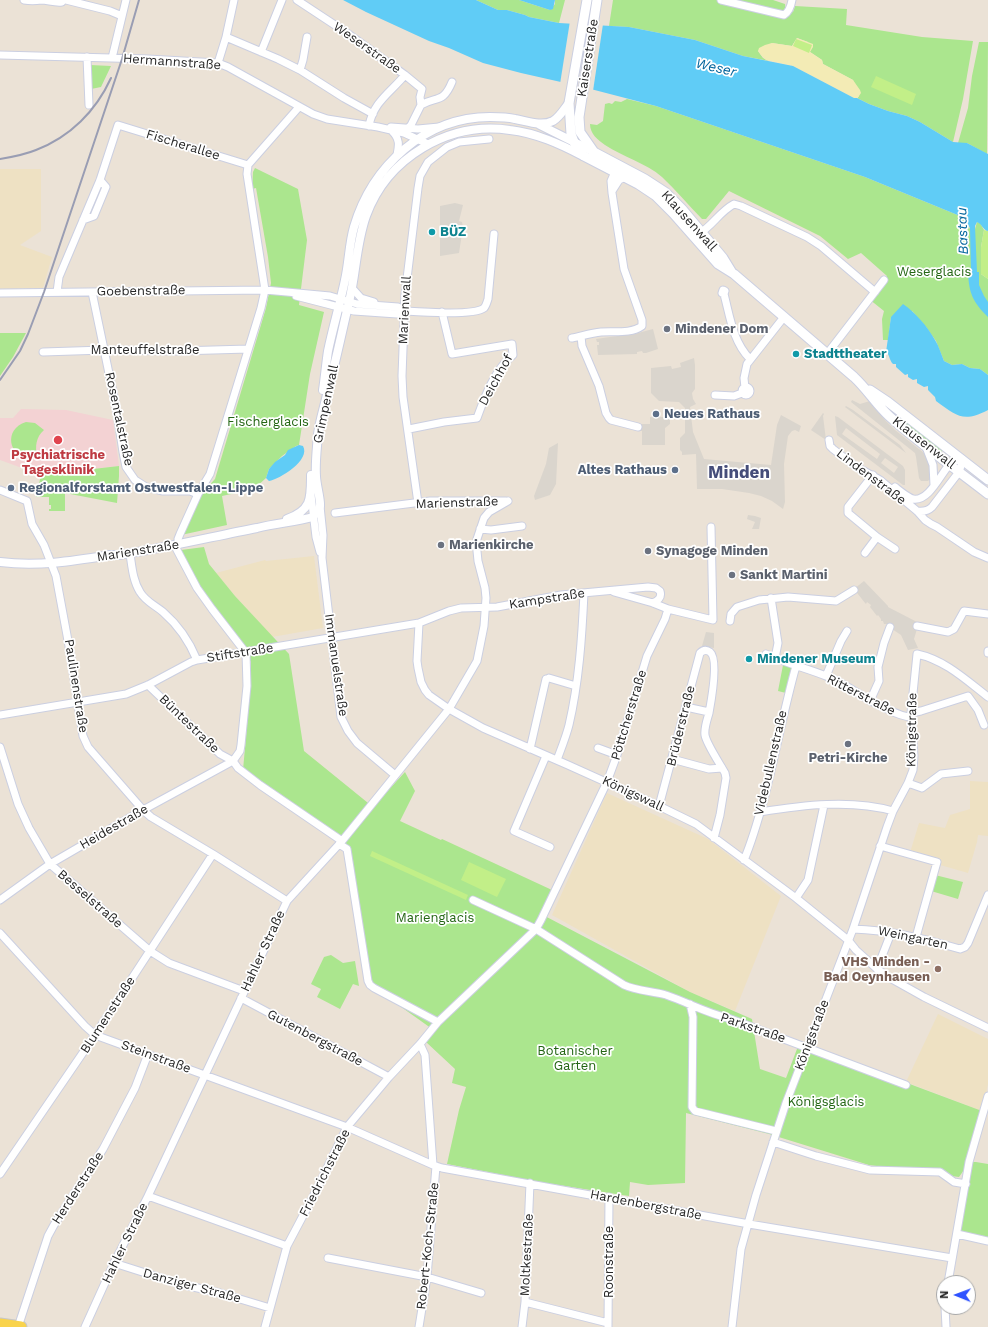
<!DOCTYPE html>
<meta charset="utf-8">
<style>
body{margin:0}
#map{position:relative;width:988px;height:1327px;overflow:hidden;background:#ebe2d6;font-family:"Work Sans",sans-serif}
canvas{display:block}
.north{position:absolute;left:936px;top:1275px;width:40px;height:40px;box-sizing:border-box;background:#fff;border:1px solid #a8a8a8;border-radius:50%;rotate:271deg;font-size:11px;font-weight:700;line-height:16px;text-align:center;color:#262626}
.north::after{content:'';display:block;margin:auto;width:14px;height:18px;background:#2f53ff;clip-path:polygon(50% 0,100% 100%,50% 72%,0 100%)}
</style>
<div id="map">
<canvas width="988" height="1327"></canvas>
<div class="north">N</div>
</div>
<script>
const ctx = document.querySelector('canvas').getContext('2d');
ctx.lineJoin = 'round';
function paint(path, color) { ctx.fillStyle = color; ctx.fill(path, 'evenodd'); }
function stroke(path, color, width, dash) { ctx.strokeStyle = color; ctx.lineWidth = width; ctx.lineCap = dash ? 'butt' : 'round'; ctx.setLineDash(dash || []); ctx.stroke(path); }
function drawText(font, color, halo, rows, align = 'center') {
  ctx.font = font + ' "Work Sans",sans-serif'; ctx.lineWidth = 3.5; ctx.setLineDash([]); ctx.textBaseline = 'middle'; ctx.strokeStyle = halo; ctx.fillStyle = color; for (const [text, x, y, turn = 0] of rows) {
    ctx.save(); ctx.translate(x, y); ctx.rotate((+turn || 0) * Math.PI / 180); ctx.textAlign = isNaN(turn) ? turn : align; if (halo) ctx.strokeText(text, 0, 0); ctx.fillText(text, 0, 0); ctx.restore();
  }
}
paint(new Path2D(`
 M0 169H41V231L20 245 52 257 43 288 0 289Z
 M314 556 323 628 272 637 235 596 216 573 265 560 266 561Z
 M970 781 988 782V836L978 835 977 842 968 873 909 856 919 823 945 828 950 815 970 809Z
 M607 793 708 839 781 896 735 1011 690 992 552 915Z
 M938 1014 988 1039V1084L982 1111 906 1082Z`), '#eee1c3');
paint(new Path2D(`
 M21 409 66 410 113 420 119 466 41 475 0 460V418H13Z`), '#f3d2d3');
paint(new Path2D(`
 M476 0H519L550 10 555 4V0H565L559 23 529 17 525 15 507 10H498Z
 M613 0H773L785 4 786 12H793L795 6 847 9 846 25 922 37 973 41 963 99 953 142 920 122 907 116 888 111 869 104 857 98 859 96 853 80 823 64 822 60 810 52 808 42 797 38 792 46 772 43 758 51 763 58 769 61 743 56 695 40 629 27 609 26Z
 M979 42H988L987 154 967 143H958L968 108 972 76Z
 M90 65 111 66 101 87 91 89Z
 M627 99 656 106 865 177 960 216 966 221 970 229H975L977 222 980 223 984 230 981 247V274L988 279V375L980 369 970 368 962 364 952 365 944 361 936 341 926 327 912 311 891 317 888 340H883L882 319 884 311 869 299 887 276 861 253 848 259 820 236 729 191 706 219H702C689 206 676 190 662 177 646 163 623 157 605 145 598 140 590 134 590 124L597 125 603 121 605 104 609 103 612 104 615 101 621 102Z
 M255 168 298 189 307 240 299 305 324 312 310 374 299 445 296 446 282 456 269 469 266 478 254 489 222 496 227 525 181 535 202 493 215 479 266 308 271 283 268 257 256 188 252 189 253 172Z
 M0 333H26L13 357 0 376Z
 M883 401 943 449 941 453 899 420 881 403Z
 M26 422 35 423 44 430C36 437 35 446 37 456 11 465 0 430 26 422Z
 M119 466V476L117 503 65 493V511H49V509H51V505H49V497H36L41 475Z
 M204 547 209 564 235 596 289 654 304 751 373 807 405 772 415 791 400 821 441 840 442 839 552 890 541 914 690 992 752 1019 760 1069 786 1078 800 1041 915 1086 982 1111 970 1162H976L988 1164V1237L960 1231 969 1163 959 1177 869 1165 769 1134 686 1113 685 1183 648 1185 630 1182 629 1196 539 1182 447 1164 459 1110 466 1087 452 1083 455 1069 426 1042 435 1031 366 982 349 848 345 843 243 770 251 681V662L246 653 199 588 181 550Z
 M783 665 792 668 786 693 778 691Z
 M935 875 963 882 958 899 931 891Z
 M331 955 343 963 355 961 359 986 353 984 340 1009 317 997 321 989 311 984 324 957Z`), '#abe68e');
paint(new Path2D(`
 M797 38 813 44V47L810 52 822 60 823 64 853 80 860 90 861 93 857 99 854 98 793 66 766 60 761 55 758 51 759 48 765 45 772 43 792 46Z`), '#f3ebb5');
paint(new Path2D(`
 M796 39 812 45 809 53 793 46Z
 M876 76 916 94 912 105 871 87Z
 M984 230 988 231V279L981 274V247Z
 M372 851 468 895 466 900 370 856Z
 M469 862 506 879 497 897 461 880Z`), '#c2ef88');
paint(new Path2D(`
 M455 203 463 205 459 221 462 222 463 227 459 253 440 256V206Z
 M653 329 658 349 646 353H643L642 351 637 352V354L598 355 597 345H599V342H597L596 339 638 333Z
 M694 358 695 365V389L692 393 693 399 696 404 690 407 693 432 704 459 771 465 777 425 781 415 801 426 799 432 795 430 792 431 788 436 784 464 785 502 783 509 772 501 761 496 749 493 722 489H697L696 454 682 455V452L680 450V438L685 433V408L679 402 659 401 651 393V368L671 366 672 369 681 367 680 363Z
 M852 400 860 404 870 401 885 420 895 430 924 453 930 464 931 474 930 479 928 481H921L919 478 916 457 915 453 851 402Z
 M846 406 853 410 900 445 906 453 845 407Z
 M823 413 824 414 823 416 826 440 811 430Z
 M835 416 838 417 903 466 905 470V485H903L837 435ZM846 428 880 454 877 459 842 434ZM885 458 898 467 894 473 881 463Z
 M650 417H670V424L665 428V445H642V431H638L637 424H650Z
 M558 443 556 484 550 495 535 500 534 496 546 464 549 448Z
 M748 515 755 516 761 518 759 529H752L755 522 747 519Z
 M864 581 888 606V607L917 622V629L914 639 918 648 908 650 901 635 892 629 887 624H884L883 621H881V619L878 615 877 616 870 607 871 605 867 602 866 604 865 603 854 589Z
 M706 632 714 633V648L702 646Z`), '#dad5cd');
paint(new Path2D(`
 M343 0H476L498 10H507L525 15 529 17 559 23 629 27 695 40 743 56 793 66 854 98H857L869 104 888 111 907 116 920 122 953 142 967 143 988 154V231C983 230 982 224 977 222L975 226 977 272H979V285L984 296 988 302V317C973 302 969 294 968 272H971L970 228 966 221 960 216 865 177 656 106 583 87 521 73 483 63 449 48 429 41 366 12Z
 M519 0H555L553 9 550 10Z
 M903 304C916 313 927 326 935 340 939 346 941 354 944 361L952 365 962 364 970 368 980 369 988 375V410C963 423 957 416 936 401L935 397 928 390V386L924 387 917 383V379L913 380 908 377V374L905 375 896 367V364H893C889 360 890 355 886 352L891 317Z
 M299 445 303 446C311 460 280 479 269 481L266 478 269 469 275 462 285 455 288 450Z`), '#60ccf6');
paint(new Path2D(`
 M570 21 603 24 593 91 560 84Z`), '#ebe2d6');
const minor = new Path2D(`
 M24 0C30 1 35 1 41 0 48 0 54 3 62 2L63 0
 M66 0 110 11 122 16
 M297 0 347 33 405 75 422 89 420 97 421 105
 M721 0 784 15C789 12 791 6 792 0
 M226 37 278 59 300 70 344 98 373 114
 M261 52 282 0
 M0 55 148 59 218 63 228 67 313 114 327 119 378 127 404 133 428 144
 M87 57 89 105
 M112 58 126 0
 M218 63 226 37 234 0
 M300 70 303 60 307 37
 M421 105C436 96 443 104 452 82
 M369 126C373 102 391 92 405 75
 M391 127 418 129 439 127
 M392 131C400 139 399 145 397 155
 M406 131 411 125 421 105
 M612 191 619 180 625 177
 M83 220 94 216 106 187 100 180
 M697 235C712 227 719 212 734 204L741 206 807 237 821 246 875 292
 M352 288 361 298 374 302
 M57 292 59 277 100 180 118 125 248 165
 M92 292 116 407 123 452 126 467 135 480 146 487 163 491H190L198 494
 M0 293 265 290 330 296 357 304 398 307 404 311
 M724 294 722 293 723 290 725 291 724 294C730 317 733 342 750 359
 M296 296 354 311 397 314 404 311C419 312 474 316 484 308 486 306 487 302 488 299L494 234
 M581 336 582 346 599 386 606 413 609 418 611 420 638 427
 M572 338C582 336 591 333 601 332 614 331 631 334 642 326V320L624 269 612 193 611 181 615 172 618 170
 M43 352 104 350 178 351 248 349
 M827 354 884 280
 M742 391a4 4 0 1 1 8 0a4 4 0 1 1-8 0Z
 M745 388 744 378 747 364 784 317
 M715 395 734 396 742 393
 M409 429 444 422 477 418C485 396 495 369 513 355L512 344 452 354 442 312
 M829 440 830 446 833 449 855 466 880 480 917 511 925 520 931 524 937 527 974 552 988 558
 M926 447 933 465 934 485
 M873 475 848 507V513L877 537 895 549
 M895 487C900 491 907 497 913 499 929 502 941 473 950 464 954 461 957 460 962 459L961 466 959 472 932 507C928 511 924 512 917 511
 M0 490 27 501 32 524 44 545 56 576 69 646 83 736 88 747 143 810 151 817 213 854 287 901
 M311 495 316 537 320 552
 M418 503 403 397 402 376 405 295 418 188 420 176 428 162 447 147 459 142 489 139
 M320 506 323 535 322 558 341 717 348 731 357 743 395 775
 M335 513 430 501H506
 M480 529 491 530 522 526
 M179 544 178 539 180 534 198 494 210 474 261 308 265 290 247 174 248 165 299 107
 M865 553 877 537
 M130 554C132 567 133 581 140 592 146 602 155 605 163 612 178 625 190 643 197 660
 M614 592 653 603 668 609 713 620 711 527
 M771 598 778 643 775 658
 M730 621 731 614 737 607 759 600 788 597 836 601 854 590
 M419 623 417 661 418 668 421 682 425 690 429 695 449 709 483 728 568 765 659 806 696 824 796 898 848 940 856 950 877 969 890 978 924 997 988 1028
 M917 626 948 632 954 629 964 611 988 614
 M988 651V653
 M766 654C785 663 806 668 826 676 847 684 864 699 885 708 893 712 902 717 911 717
 M826 676 841 641 847 631
 M549 678 576 686
 M148 685 220 754 233 761
 M870 701 879 681 878 667 884 643 890 627
 M686 707 709 712
 M911 713 921 711 968 696 978 710 984 725
 M0 715 126 694 148 685 191 662 197 660 419 623 449 611 461 608 497 607 561 595 648 587 656 588 660 591C662 597 659 600 653 603
 M0 747 18 804 29 828 50 864 150 951 169 963 244 991
 M598 748 617 755
 M530 749 546 679
 M546 756 514 831 550 847
 M672 759 709 769 722 768
 M557 760C561 749 566 737 569 725 579 682 582 637 584 593
 M233 761 238 768 260 785 342 841
 M908 783 922 788 941 774 968 771
 M659 806 700 653C703 650 706 649 710 652 719 659 711 702 709 713 707 720 704 728 705 735 706 743 720 764 725 773L726 778 720 815 714 838
 M760 812C803 805 852 799 893 811
 M339 844 347 849 368 981 370 985 374 988 438 1022
 M880 846 937 862 916 937
 M744 860C753 839 759 817 765 795 776 752 784 709 796 666
 M796 898 808 880 824 805
 M0 900 50 864 143 810 233 761 240 751 241 745 247 686 246 653 212 609 197 588 177 550 176 545
 M473 900 536 929 624 985C637 991 652 991 666 995 687 1002 706 1013 728 1018L906 1085
 M853 929C890 930 925 939 960 949L965 947 968 943 988 895
 M0 933 85 1026 95 1035 347 1127 433 1165 442 1168 749 1224 952 1258
 M877 969 891 933
 M241 998 389 1077
 M690 1004 693 1017 692 1107 695 1111 776 1131
 M420 1044 425 1055 433 1165
 M773 1142 816 1156 870 1170 940 1172 954 1182 966 1184
 M0 1174 95 1035 213 854
 M148 1196 287 1246
 M957 1234 988 1241
 M328 1258 427 1277 481 1293
 M114 1263 180 1284 220 1293 270 1308
 M948 1283 969 1162 988 1096
 M525 1302 608 1323
 M945 1307 946 1327
 M18 1327 48 1236 54 1225 103 1149 135 1088 148 1054
 M85 1327 114 1263 148 1196 287 901 342 841 449 709 477 661 484 626 486 598 485 588 478 561 477 551V539L484 518 489 512 508 501
 M265 1327 287 1246 315 1193 347 1127 389 1077 420 1044 438 1022 536 929 541 920 607 782 617 755 647 656 665 619 668 609
 M419 1327 427 1277 436 1166
 M522 1327 525 1302 530 1183
 M608 1327 609 1197
 M732 1327 741 1249 756 1195 786 1103 853 929 887 827 893 811 908 783 913 770 914 756 911 713 917 654C945 660 966 680 988 697`);
const tertiary = new Path2D(`
 M538 124 594 152
 M323 390C325 377 326 364 328 351 333 327 340 304 345 280 349 263 349 244 354 227 372 166 425 117 490 117 498 117 507 117 515 119 527 121 541 127 553 121 560 117 564 109 569 103
 M287 519C312 510 311 498 311 475
 M0 562C37 567 73 561 110 555H119C165 548 211 537 257 528 276 523 295 522 313 517 315 514 319 510 320 506 321 501 316 484 316 476 315 463 317 448 318 434 320 419 325 405 328 390 336 361 342 331 349 302 356 274 356 244 366 216 387 158 448 121 510 130 536 133 560 144 583 156`);
const secondary = new Path2D(`
 M587 0 569 103 571 134 576 147 584 156 638 184 656 196 673 213 718 264 734 274 854 377C867 389 876 404 889 416 919 443 956 469 988 494
 M597 0 579 117 580 132 594 152 645 179 665 192 682 209 723 258 731 271
 M870 390 888 402 988 480`);
const primary = new Path2D(`
 M0 1324 21 1327`);
stroke(minor, '#cbcfe1', 9);
stroke(tertiary, '#cbcfe1', 10);
stroke(secondary, '#cbcfe1', 11);
stroke(primary, '#c7c7c7', 13);
stroke(minor, '#fff', 7);
stroke(tertiary, '#fff', 8);
stroke(secondary, '#fff', 9);
stroke(primary, '#f9d34c', 11);
stroke(new Path2D(`
 M0 159C12 157 24 155 36 150 70 137 96 111 111 78
 M0 380 20 351 28 334 44 292 122 59 139 0`), '#999db3', 2);
for (const [x, y, r, color] of [
 [432,232,4,"#0f9aa8"],
 [667,329,4,"#6b7280"],
 [796,354,4,"#0f9aa8"],
 [656,414,4,"#5c6f8a"],
 [58,440,5,"#e0444e"],
 [675,470,4,"#5c6f8a"],
 [11,488,4,"#5c6f8a"],
 [441,545,4,"#6b7280"],
 [648,551,4,"#6b7280"],
 [732,575,4,"#6b7280"],
 [749,659,4,"#0f9aa8"],
 [848,744,4,"#6b7280"],
 [938,969,4,"#8d6e63"]
]) { const dot = new Path2D(); dot.arc(x, y, r, 0, 2 * Math.PI); ctx.fillStyle = color; ctx.fill(dot); stroke(dot, '#fff', 1.5); }
drawText('13px', '#262626', '#fff', [
 ["Weserstraße",367,48,35],
 ["Kaiserstraße",588,58,-81],
 ["Hermannstraße",172,62,4],
 ["Fischerallee",183,145,17],
 ["Klausenwall",689,221,48],
 ["Goebenstraße",141,291,-1],
 ["Marienwall",405,310,-87],
 ["Manteuffelstraße",145,350],
 ["Deichhof",496,380,-61],
 ["Grimpenwall",326,404,-78],
 ["Rosentalstraße",119,419,78],
 ["Klausenwall",924,443,38],
 ["Lindenstraße",871,477,37],
 ["Marienstraße",457,503,-2],
 ["Marienstraße",138,551,-9],
 ["Kampstraße",547,599,-9],
 ["Stiftstraße",240,653,-9],
 ["Immanuelstraße",336,665,82],
 ["Paulinenstraße",76,686,81],
 ["Ritterstraße",861,695,27],
 ["Pöttcherstraße",629,715,-73],
 ["Büntestraße",189,724,44],
 ["Brüderstraße",681,726,-76],
 ["Königstraße",912,730,-89],
 ["Videbullenstraße",771,763,-77],
 ["Königswall",633,794,25],
 ["Heidestraße",114,827,-30],
 ["Besselstraße",90,899,41],
 ["Weingarten",913,938,12],
 ["Hahler Straße",263,951,-65],
 ["Blumenstraße",108,1015,-57],
 ["Parkstraße",753,1028,19],
 ["Königstraße",812,1035,-69],
 ["Gutenbergstraße",315,1038,28],
 ["Steinstraße",156,1057,20],
 ["Friedrichstraße",325,1173,-63],
 ["Herderstraße",78,1188,-57],
 ["Hardenbergstraße",646,1205,11],
 ["Hahler Straße",125,1243,-64],
 ["Robert-Koch-Straße",428,1246,-84],
 ["Moltkestraße",527,1255,-87],
 ["Roonstraße",609,1262,-90],
 ["Danziger Straße",192,1286,15]
]);
drawText('bold 13px', '#0d838f', '#fff', [
 ["BÜZ",440,232],
 ["Stadttheater",804,354],
 ["Mindener Museum",757,659]
], 'left');
drawText('13px', '#246614', '#fff', [
 ["Weserglacis",934,272],
 ["Fischerglacis",268,422],
 ["Marienglacis",435,918],
 ["Botanischer",575,1051],
 ["Garten",575,1066],
 ["Königsglacis",826,1102]
]);
drawText('bold 13px', '#5b616d', '#fff', [
 ["Mindener Dom",675,329],
 ["Marienkirche",449,545],
 ["Synagoge Minden",656,551],
 ["Sankt Martini",740,575],
 ["Petri-Kirche",848,758,"center"]
], 'left');
drawText('bold 13px', '#4e5e75', '#fff', [
 ["Neues Rathaus",664,414],
 ["Altes Rathaus",667,470,"right"],
 ["Regionalforstamt Ostwestfalen-Lippe",19,488]
], 'left');
drawText('bold 13px', '#be3a42', '#fff', [
 ["Psychiatrische",58,455],
 ["Tagesklinik",58,470]
]);
drawText('bold 13px', '#785e54', '#fff', [
 ["VHS Minden -",930,962],
 ["Bad Oeynhausen",930,977]
], 'right');
drawText('italic 14px', '#04669d', '#fff', [
 ["Weser",716,68,13],
 ["Bastau",963,231,-92]
]);
drawText('bold 17px', '#454d79', '#fff', [
 ["Minden",739,473]
]);
</script>
